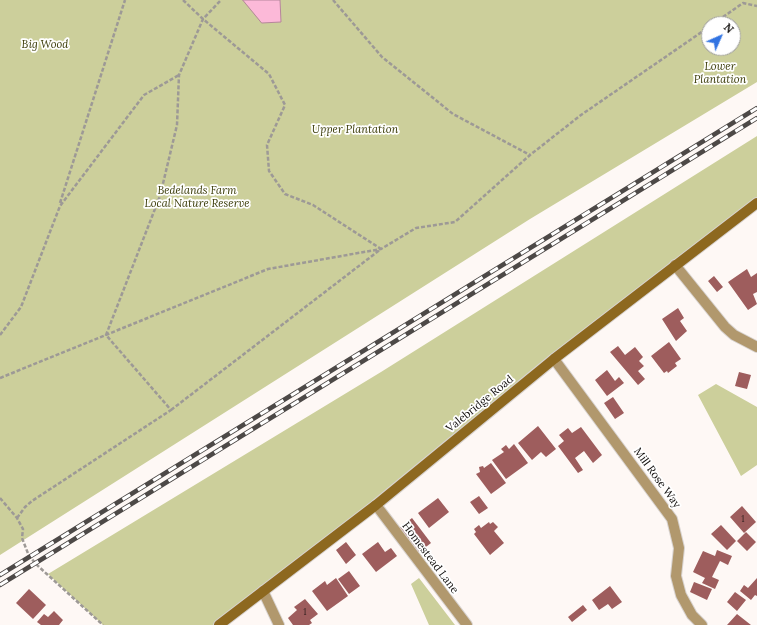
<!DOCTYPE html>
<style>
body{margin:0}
#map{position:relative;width:757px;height:625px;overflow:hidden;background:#fef8f5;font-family:Lora,serif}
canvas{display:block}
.north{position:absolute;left:701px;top:16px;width:40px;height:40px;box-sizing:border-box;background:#fff;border:1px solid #a09f9e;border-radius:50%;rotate:45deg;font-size:11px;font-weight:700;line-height:16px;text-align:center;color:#120f0d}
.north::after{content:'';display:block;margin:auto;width:14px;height:18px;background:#3274e2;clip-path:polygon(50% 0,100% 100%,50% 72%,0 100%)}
</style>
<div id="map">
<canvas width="757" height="625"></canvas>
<div class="north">N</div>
</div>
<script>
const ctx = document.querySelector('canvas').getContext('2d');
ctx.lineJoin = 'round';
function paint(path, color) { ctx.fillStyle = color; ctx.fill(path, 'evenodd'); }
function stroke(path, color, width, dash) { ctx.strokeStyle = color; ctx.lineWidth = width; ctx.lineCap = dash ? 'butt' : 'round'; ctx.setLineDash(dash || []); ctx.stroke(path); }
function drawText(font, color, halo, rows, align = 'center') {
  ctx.font = font + ' Lora,serif'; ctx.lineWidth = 3.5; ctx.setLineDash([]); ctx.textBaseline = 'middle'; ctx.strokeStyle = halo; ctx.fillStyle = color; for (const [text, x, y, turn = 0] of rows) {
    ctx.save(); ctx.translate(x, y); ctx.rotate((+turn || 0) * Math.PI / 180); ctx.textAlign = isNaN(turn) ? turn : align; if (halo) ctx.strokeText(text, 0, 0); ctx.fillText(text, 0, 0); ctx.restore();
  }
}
paint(new Path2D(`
 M0 0H757V82L530 219 0 555ZM709 24H733V48H709Z
 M757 136V198L219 625H103L48 574 381 372Z
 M716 384 757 407V465L741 476 698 395Z
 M419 578 455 625H429L411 584Z`), '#cccf9b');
const water = new Path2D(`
 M243 0H280L281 22 262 23Z`);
paint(water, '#fcb9d8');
stroke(water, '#b6869b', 1);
paint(new Path2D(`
 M747 269 751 277 757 273V292L753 294 757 304 748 310 728 282Z
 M714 276 723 287 717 292 708 281Z
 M678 308 684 318 680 321 687 331 676 341 662 319Z
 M669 342 681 359 675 363 677 366 668 373 667 371 664 373 651 356Z
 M618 346 625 355 635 347 643 357 639 361 644 366 638 371 645 379 638 385 610 352Z
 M607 370 615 381 619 377 624 383 607 396 595 380Z
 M739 372 751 375 747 389 735 386Z
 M613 397 624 413 615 419 604 403Z
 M538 426 556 449 546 457 541 452 532 460 518 443Z
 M581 427 602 455 593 463 584 451 575 458 583 470 578 473 558 446 564 441 559 435 568 428 572 433Z
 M514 444 528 463 506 479 492 460 504 452 501 449 506 445 509 449Z
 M491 463 506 483 491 494 476 474 480 472 479 467 483 466 484 468Z
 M479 496 488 508 479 514 470 502Z
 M438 498 449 512 429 528 418 513Z
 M742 506 756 522 744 533 730 517Z
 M412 518 431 543 417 554 398 529Z
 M489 522 490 524 493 522 498 527 494 531 504 543 490 555 474 534 476 532 474 529 479 525 481 528Z
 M721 525 736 541 727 550 711 534Z
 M746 532 756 542 747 551 737 541Z
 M346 542 356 555 346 564 336 550Z
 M378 542 385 552 391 548 397 556 376 572 362 554Z
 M717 550 732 556 728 565 720 561 712 577 719 580 715 589 702 583 705 578 693 572 703 551 715 556Z
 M349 571 360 586 349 594 338 579Z
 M336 578 348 596 327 611 312 591 325 581 327 585Z
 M757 578V596L755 595 751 600 740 591 744 585 748 588Z
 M694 582 712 589 707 600 690 592Z
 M610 586 622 602 612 609 608 604 599 610 592 600Z
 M29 589 46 605 33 619 16 603Z
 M735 592 746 600 737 611 727 602Z
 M305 599 318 614 310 620 312 623 309 625H293L288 618 297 610 294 607Z
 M583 605 587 610 572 622 568 617Z
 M54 611 63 620 59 625H41L37 622 44 614 48 617Z
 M737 614 751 625H727Z`), '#9e5d5d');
const street = new Path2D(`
 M675 265 725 327 734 335 757 347
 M554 359 672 519 679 548 676 576 681 595 692 615 702 625
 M376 505 467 625
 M263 591 279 625`);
const secondary = new Path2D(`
 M219 625 376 505 554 359 757 203`);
stroke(street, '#d8d3d0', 12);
stroke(secondary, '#d8d3d0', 12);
stroke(new Path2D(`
 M333 0 382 57 453 114 530 155
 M713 24 743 3 757 6
 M60 203 125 0
 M0 335 21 307 60 206 144 95 179 75
 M0 378 268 269 381 249 416 228 455 222 530 155 581 115 709 27
 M171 410 381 249 313 205 285 194 269 171 267 145 285 105 269 74 203 19 183 0
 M0 498 17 518 23 529 22 538 29 556 38 566 103 625
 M17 518 25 507 32 501 171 410 106 335 160 196 177 125 179 75 203 19 221 0`), '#9d9996', 2.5, [4, 2]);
stroke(street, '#b1986d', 10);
stroke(secondary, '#8d681f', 10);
const rail = new Path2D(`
 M0 575 757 108
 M0 585 757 118`);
stroke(rail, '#4d4947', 4.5);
stroke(rail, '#fff', 3, [9]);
drawText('9px', '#352221', null, [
 ["1",743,519],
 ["1",305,612]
]);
drawText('italic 11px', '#3a3b07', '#fff', [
 ["Big Wood",45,45],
 ["Lower",720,67],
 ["Plantation",720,80],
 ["Upper Plantation",355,130],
 ["Bedelands Farm",197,191],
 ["Local Nature Reserve",197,204]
]);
drawText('11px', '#120f0d', '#fff', [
 ["Valebridge Road",480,404,-39],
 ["Mill Rose Way",657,478,54],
 ["Homestead Lane",430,558,53]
]);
</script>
